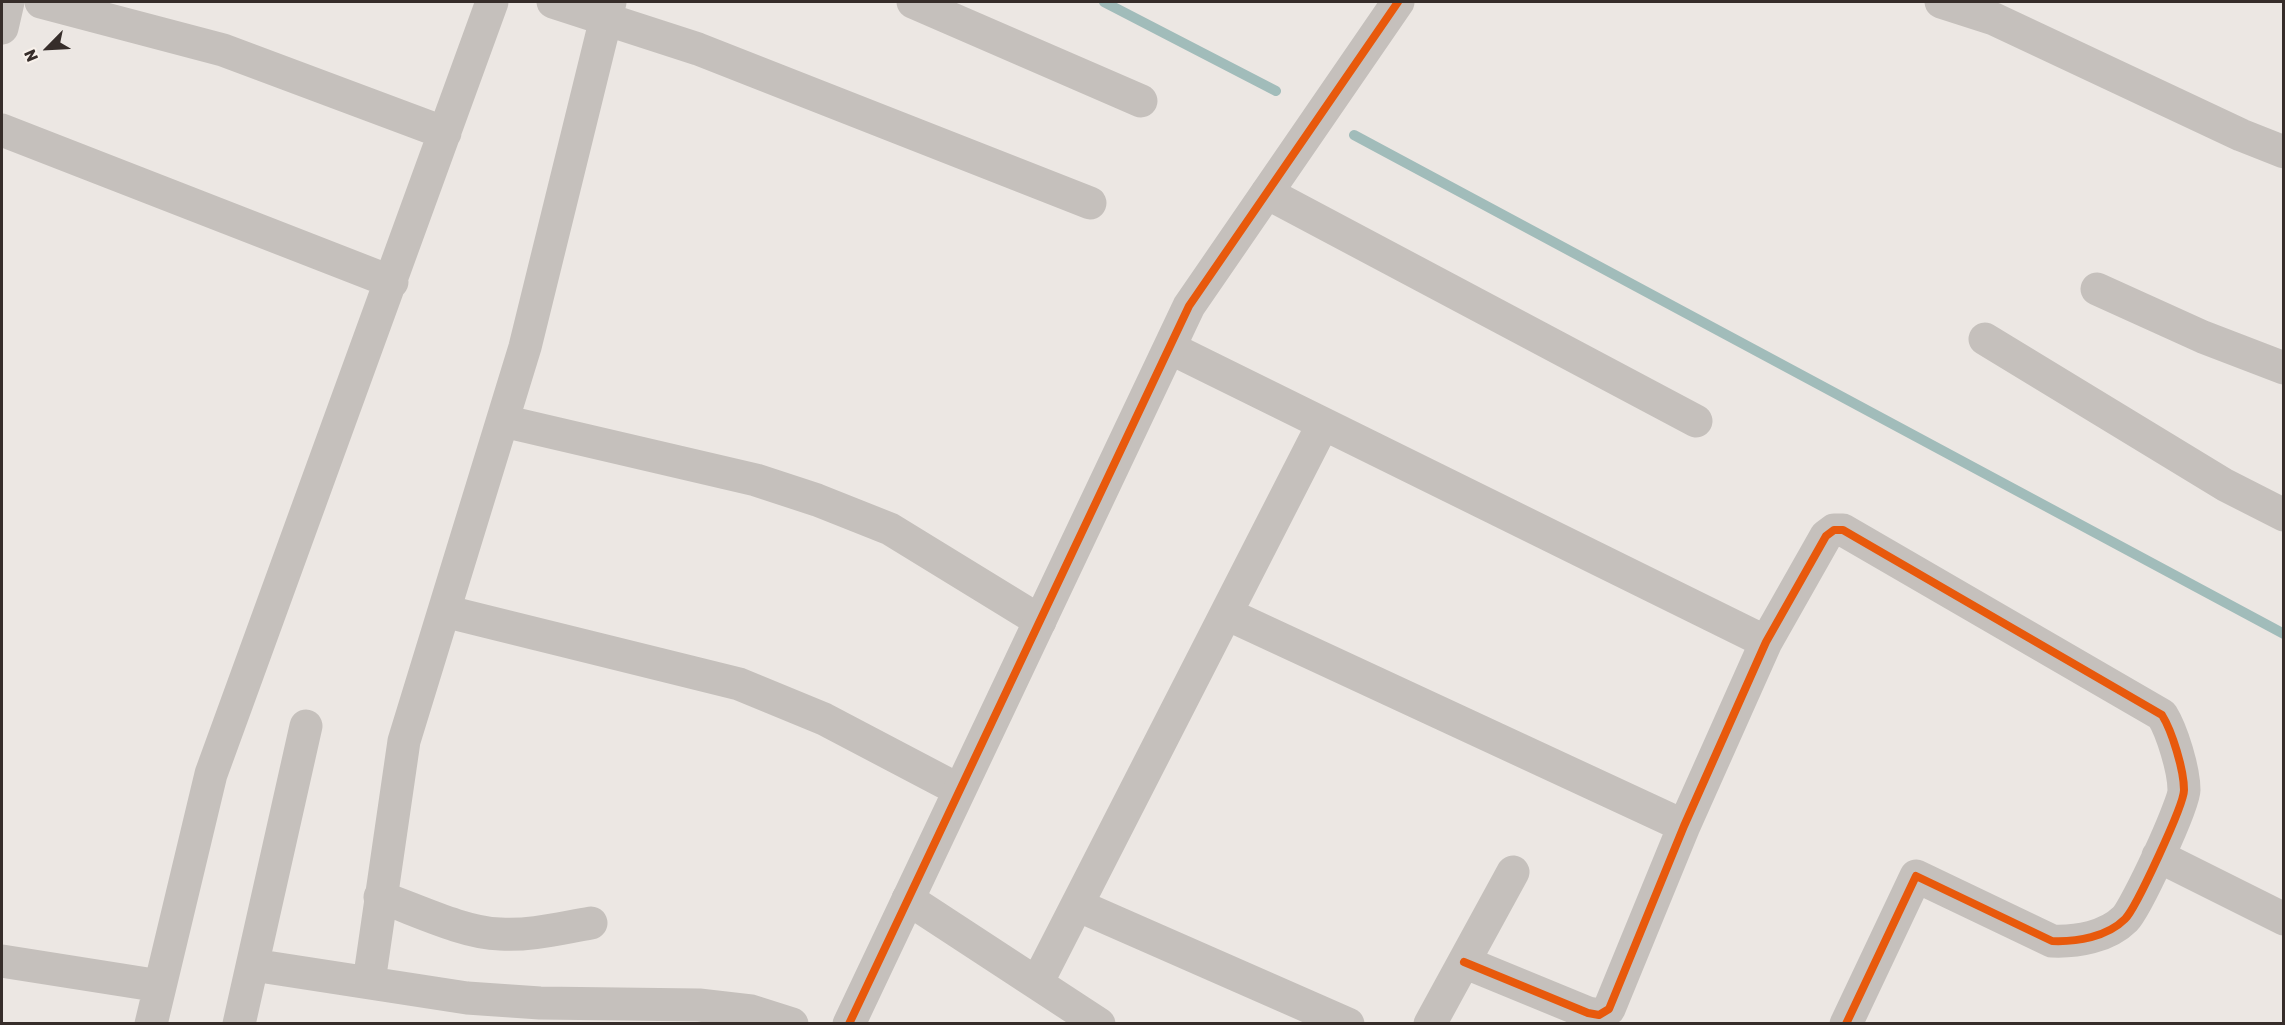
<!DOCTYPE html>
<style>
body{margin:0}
#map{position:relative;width:2285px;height:1025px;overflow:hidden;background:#ece7e3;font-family:Rubik,sans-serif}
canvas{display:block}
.frame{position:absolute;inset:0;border:3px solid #362d2a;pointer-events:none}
.north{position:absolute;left:18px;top:18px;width:60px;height:60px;-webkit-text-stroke:4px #f8f1eb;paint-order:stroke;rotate:246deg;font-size:16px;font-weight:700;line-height:24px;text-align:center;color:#362d2a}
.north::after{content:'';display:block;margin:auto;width:21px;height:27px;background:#362d2a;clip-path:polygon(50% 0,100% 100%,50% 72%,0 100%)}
</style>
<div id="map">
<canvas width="2285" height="1025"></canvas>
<div class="frame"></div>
<div class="north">N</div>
</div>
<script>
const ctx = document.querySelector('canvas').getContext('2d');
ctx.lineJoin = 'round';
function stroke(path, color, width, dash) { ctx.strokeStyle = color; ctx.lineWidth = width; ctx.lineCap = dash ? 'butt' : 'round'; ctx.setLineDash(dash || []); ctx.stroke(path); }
stroke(new Path2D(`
 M1104 2 1276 91
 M1354 135 2284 634`), '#a1bcba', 10);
stroke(new Path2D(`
 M41 2 223 50 445 133
 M553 2 698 49 1090 203
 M913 2 1141 101
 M1941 2 1994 19 2241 135 2284 152
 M2 28 8 2
 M2 130 392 282
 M1267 193 1696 421
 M2097 289 2203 337 2284 368
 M1985 339 2225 485 2284 515
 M1170 348 1766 642
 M503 421 756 480 817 500 890 529 1040 621
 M444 611 739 684 824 719 959 790
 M1227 614 1684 826
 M2158 856 2284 919
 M380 897C415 909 463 933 500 934 531 936 561 928 591 923
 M908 899 1099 1024
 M1077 905 1348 1024
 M2 961 160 986
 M1464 962 1588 1013 1599 1015 1609 1009 1684 826 1766 642 1826 536 1834 530H1843L2162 715C2172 731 2184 770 2184 790 2184 805 2136 908 2125 919 2107 937 2077 942 2052 941L1916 876 1846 1024
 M253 965 467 998 540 1003 699 1005 751 1011 792 1024
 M369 982 404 741 525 347 610 2
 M1037 983 1323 424
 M151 1024 211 774 492 2
 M239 1024 306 726
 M1430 1024 1513 872`), '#c5c0bc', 33);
stroke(new Path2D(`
 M849 1024 1189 306 1398 2`), '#c5c0bc', 33);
stroke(new Path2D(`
 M1464 962 1588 1013 1599 1015 1609 1009 1684 826 1766 642 1826 536 1834 530H1843L2162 715C2172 731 2184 770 2184 790 2184 805 2136 908 2125 919 2107 937 2077 942 2052 941L1916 876 1846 1024
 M849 1024 1189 306 1398 2`), '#e8590c', 8);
</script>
